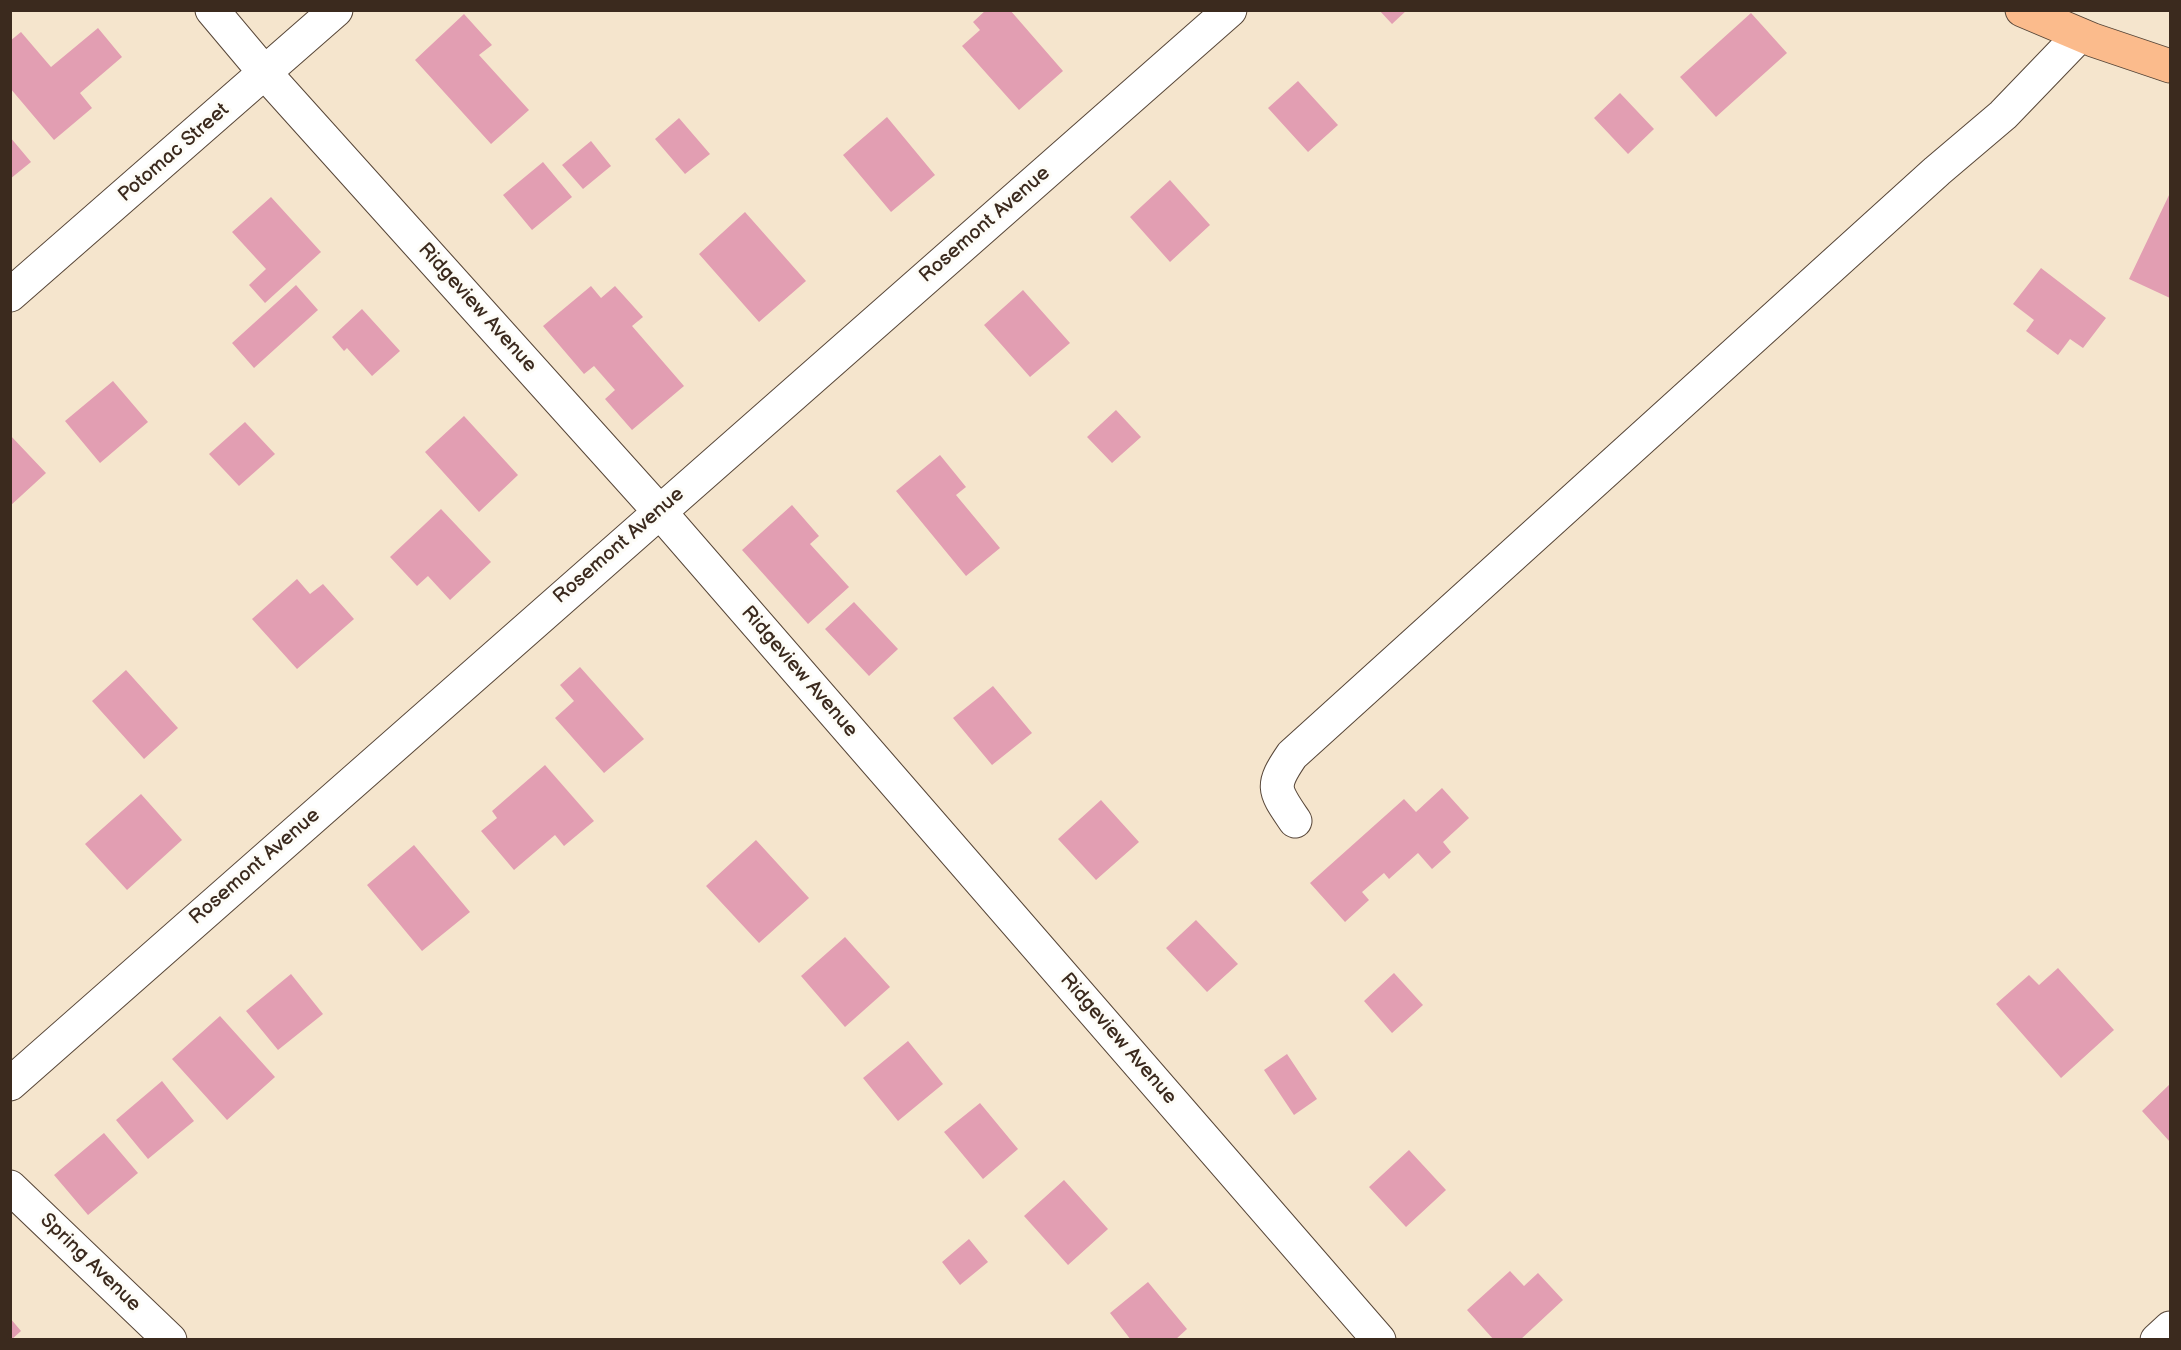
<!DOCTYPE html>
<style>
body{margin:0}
#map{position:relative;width:2181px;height:1350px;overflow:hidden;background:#f5e5cd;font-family:"Balsamiq Sans",sans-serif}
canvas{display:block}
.frame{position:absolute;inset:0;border:12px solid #3b2a1e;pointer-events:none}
</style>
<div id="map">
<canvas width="2181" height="1350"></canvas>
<div class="frame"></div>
</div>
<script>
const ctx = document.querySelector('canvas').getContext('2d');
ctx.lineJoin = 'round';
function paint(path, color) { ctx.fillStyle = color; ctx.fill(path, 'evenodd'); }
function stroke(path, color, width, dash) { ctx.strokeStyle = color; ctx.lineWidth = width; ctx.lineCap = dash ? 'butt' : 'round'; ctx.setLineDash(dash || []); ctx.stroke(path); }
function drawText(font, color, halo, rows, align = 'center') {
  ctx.font = font + ' "Balsamiq Sans",sans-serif'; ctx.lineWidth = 6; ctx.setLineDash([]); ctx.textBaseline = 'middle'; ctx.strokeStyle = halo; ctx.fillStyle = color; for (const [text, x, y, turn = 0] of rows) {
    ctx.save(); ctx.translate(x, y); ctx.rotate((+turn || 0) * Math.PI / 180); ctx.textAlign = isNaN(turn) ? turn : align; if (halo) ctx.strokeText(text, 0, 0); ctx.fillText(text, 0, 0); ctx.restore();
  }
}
paint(new Path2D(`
 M986 10H1010L1063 71 1019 110 962 46 980 30 973 22Z
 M1379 10H1407L1392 24Z
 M1751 13 1787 53 1716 117 1680 77Z
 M464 14 492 45 479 55 529 110 491 144 415 60Z
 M98 28 122 57 80 93 92 108 54 140 10 88V41L21 32 51 67Z
 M1298 81 1338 125 1308 152 1268 108Z
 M1620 93 1654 129 1628 154 1594 118Z
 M887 117 935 175 891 212 843 155Z
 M679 118 710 154 685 174 655 139Z
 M10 137 31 162 10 179Z
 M591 141 611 166 583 189 562 165Z
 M543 162 572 197 532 230 503 195Z
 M1170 180 1210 225 1170 262 1130 217Z
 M2170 193V298L2129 279Z
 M271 197 321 252 265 303 249 285 266 269 232 232Z
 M745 212 806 281 759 322 699 254Z
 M2041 268 2106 318 2083 348 2070 339 2058 355 2026 331 2034 320 2013 304Z
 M296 285 318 310 254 368 232 343Z
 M591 286 601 298 615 286 643 317 632 326 684 386 632 430 605 399 615 390 594 366 584 374 543 326Z
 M1023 290 1070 343 1030 377 984 325Z
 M362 309 400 351 372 376 347 348 344 351 332 337Z
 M113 381 148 422 100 463 65 421Z
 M1116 410 1141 437 1112 463 1087 437Z
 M464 416 518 475 479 512 425 452Z
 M245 422 275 454 239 486 209 454Z
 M10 435 46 473 10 506Z
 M940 455 966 487 956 495 1000 548 966 576 896 491Z
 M792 505 819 536 810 544 849 587 808 624 742 550Z
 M441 509 491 562 450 600 428 576 417 586 390 557Z
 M297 579 310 594 323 584 354 619 297 669 252 619Z
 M854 602 898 649 869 676 825 629Z
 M580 667 644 739 604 773 555 718 574 701 560 685Z
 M126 670 178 728 144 759 92 701Z
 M993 686 1032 733 992 765 953 718Z
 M545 765 594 821 564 846 555 835 514 870 481 831 497 818 492 811Z
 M1442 788 1469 818 1443 842 1451 852 1432 869 1418 853 1389 879 1384 873 1362 892 1369 900 1345 922 1310 883 1404 799 1416 812Z
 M141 794 182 840 127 890 85 844Z
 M1101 800 1139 842 1096 880 1058 839Z
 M756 840 809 898 759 943 706 886Z
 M414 845 470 912 422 951 367 885Z
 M1196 920 1238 964 1207 992 1166 948Z
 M845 937 890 987 845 1027 801 976Z
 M2058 968 2114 1030 2061 1078 1996 1004 2029 975 2039 985Z
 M1394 973 1423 1005 1392 1033 1364 1001Z
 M291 974 323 1014 278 1050 246 1011Z
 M220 1016 275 1077 227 1120 172 1059Z
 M908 1041 943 1084 898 1121 863 1078Z
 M1287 1054 1317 1099 1294 1115 1264 1070Z
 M162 1081 194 1121 148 1159 116 1120Z
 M2170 1084V1142L2142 1111Z
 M980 1103 1018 1149 983 1179 944 1132Z
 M104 1133 138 1173 88 1215 54 1175Z
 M1409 1150 1446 1190 1406 1227 1369 1187Z
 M1064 1180 1108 1229 1068 1265 1024 1216Z
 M969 1239 988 1262 960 1285 942 1262Z
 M1510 1271 1524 1286 1538 1273 1563 1300 1520 1340H1494L1467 1310Z
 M1148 1282 1187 1329 1175 1340H1131L1110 1313Z
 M10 1318 21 1331 11 1340H10Z`), '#e29eb2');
const minor = new Path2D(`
 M212 10 265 73 659 511 1379 1340
 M10 295 336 10
 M1295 821C1274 790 1270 787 1292 755L1937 171 2003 115 2080 35
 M10 1084 1230 10
 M10 1187 170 1340
 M2157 1340 2170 1328`);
const major = new Path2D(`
 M2022 10 2093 40 2170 66`);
stroke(minor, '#574638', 35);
stroke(major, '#574638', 35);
stroke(minor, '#fff', 33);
stroke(major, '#fbbb8c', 33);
drawText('20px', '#3b2a1e', '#fdfcf7', [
 ["Potomac Street",174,153,-41],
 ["Rosemont Avenue",985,225,-41],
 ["Ridgeview Avenue",477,308,48],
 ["Rosemont Avenue",619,546,-41],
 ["Ridgeview Avenue",799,672,49],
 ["Rosemont Avenue",255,867,-41],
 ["Ridgeview Avenue",1118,1039,49],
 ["Spring Avenue",90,1263,44]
]);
</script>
